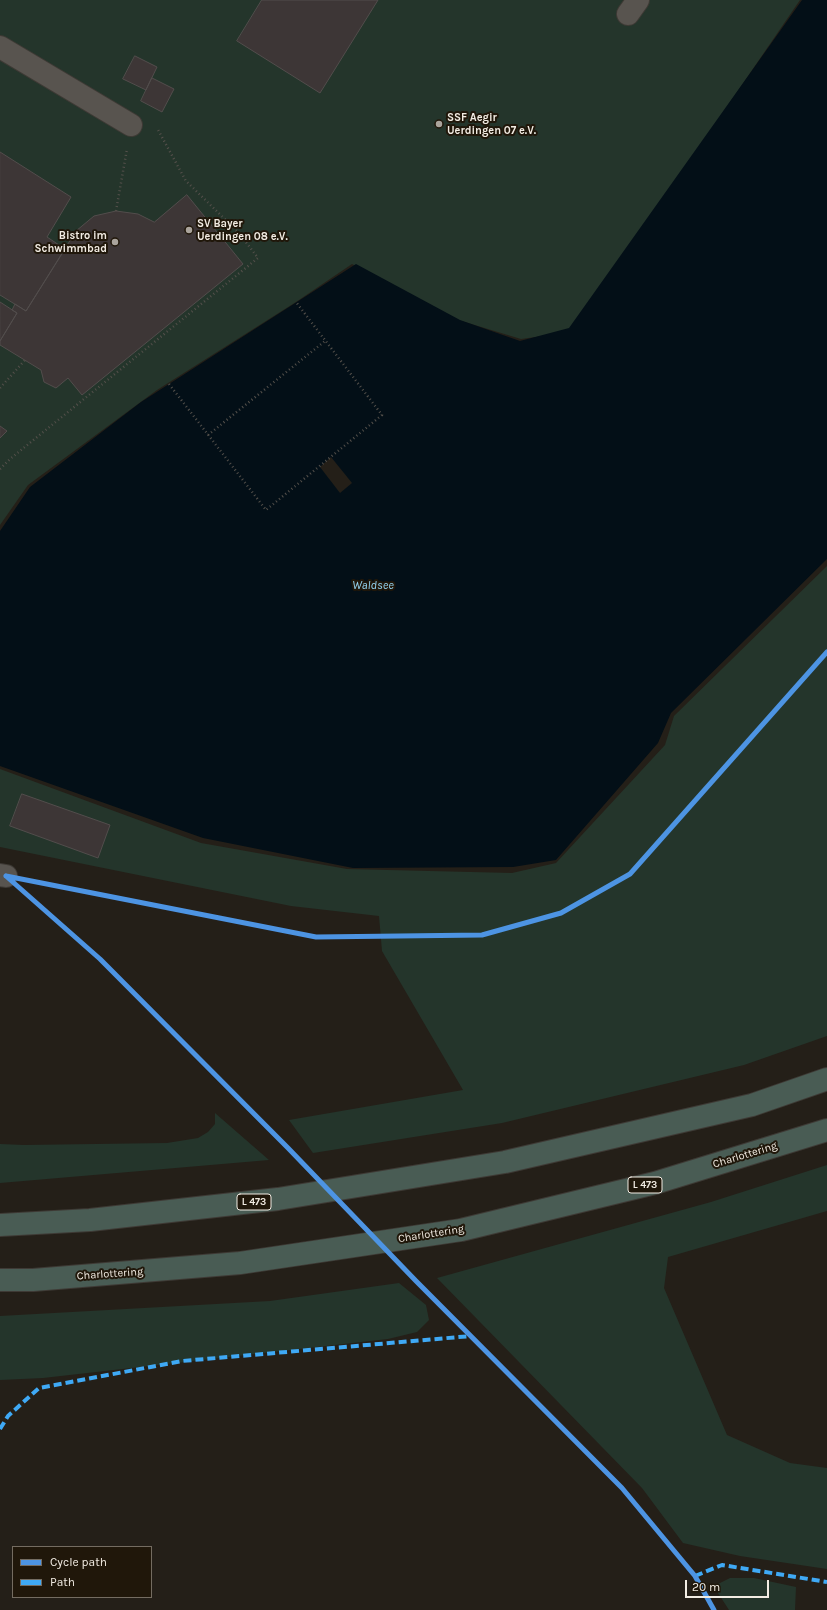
<!DOCTYPE html>
<style>
body{margin:0}
#map{position:relative;width:827px;height:1610px;overflow:hidden;background:#241f18;font-family:Karla,sans-serif}
canvas{display:block}
.legend{position:absolute;left:12px;top:1546px;width:140px;height:52px;box-sizing:border-box;background:#20170a;border:1px solid #746c61;margin:0;padding:5px 7px;list-style:none;font-size:12px;color:#f2ece3}
.legend li{display:flex;align-items:center;gap:8px;height:20px}
.legend b{width:20px;border:1px solid #746c61}
.scale{position:absolute;left:685px;top:1580px;width:84px;height:18px;box-sizing:border-box;border:2px solid #f2ece3;border-top:0;padding-left:5px;font-size:12px;line-height:14px;white-space:nowrap;color:#f2ece3;-webkit-text-stroke:3px #20170a;paint-order:stroke}
</style>
<div id="map">
<canvas width="827" height="1610"></canvas>
<ul class="legend">
<li><b style="height:5px;background:#4d94e3"></b>Cycle path</li>
<li><b style="height:5px;background:#3fa9f5"></b>Path</li>
</ul>
<div class="scale">20 m</div>
</div>
<script>
const ctx = document.querySelector('canvas').getContext('2d');
ctx.lineJoin = 'round';
function paint(path, color) { ctx.fillStyle = color; ctx.fill(path, 'evenodd'); }
function stroke(path, color, width, dash) { ctx.strokeStyle = color; ctx.lineWidth = width; ctx.lineCap = dash ? 'butt' : 'round'; ctx.setLineDash(dash || []); ctx.stroke(path); }
function drawText(font, color, halo, rows, align = 'center') {
  ctx.font = font + ' Karla,sans-serif'; ctx.lineWidth = 4; ctx.setLineDash([]); ctx.textBaseline = 'middle'; ctx.strokeStyle = halo; ctx.fillStyle = color; for (const [text, x, y, turn = 0] of rows) {
    ctx.save(); ctx.translate(x, y); ctx.rotate((+turn || 0) * Math.PI / 180); ctx.textAlign = isNaN(turn) ? turn : align; if (halo) ctx.strokeText(text, 0, 0); ctx.fillText(text, 0, 0); ctx.restore();
  }
}
paint(new Path2D(`
 M0 0H800L573 332 521 339 458 320 352 264 296 302 157 390 28 485 0 525Z
 M827 566V1036L744 1065 502 1123 313 1153 289 1120 463 1090 382 951 379 916 291 906 0 847V769L201 843 347 869 512 873 556 863 665 745 674 716Z
 M215 1113 269 1160 0 1183V1144L24 1145 167 1143 198 1138 208 1132 215 1124Z
 M827 1165V1211L668 1257 664 1288 727 1435 790 1463 827 1468V1569L740 1556 683 1543 642 1488 437 1278 711 1202Z
 M399 1283 426 1305 429 1320 417 1332 388 1339 43 1378 0 1380V1316L270 1301Z
 M730 1578H754L796 1587 795 1610H729L718 1593V1584Z`), '#24352b');
paint(new Path2D(`
 M802 0H827V559L671 713 658 743 556 860 513 867 353 868 203 838 0 766V531L30 487 141 402 356 264 460 320 520 341 569 328Z`), '#030f17');
paint(new Path2D(`
 M331 457 352 483 340 493 320 467Z`), '#241f18');
const building = new Path2D(`
 M262 0H378L320 93 237 41Z
 M135 56 157 67 146 90 123 79Z
 M152 78 174 89 162 112 141 101Z
 M0 152 71 197 47 237 65 249 26 311 0 295Z
 M187 195 243 264 82 395 68 378 56 388 44 382 41 370 0 345V341L17 313 12 310 15 304 26 311 76 231 94 216 116 211 138 214 154 222Z
 M0 302 17 313 0 341Z
 M0 426 7 431 0 438Z
 M22 794 110 825 98 858 10 826Z`);
paint(building, '#3d3636');
stroke(building, '#524d4c', 1);
const minor = new Path2D(`
 M628 14 638 0
 M0 47 131 125
 M0 875 6 876`);
const highway = new Path2D(`
 M0 1225 90 1220 278 1199 505 1162 752 1105 827 1079
 M0 1280H33L240 1263 461 1230 655 1183 827 1130`);
stroke(minor, '#3e3a35', 24);
stroke(highway, '#3e3a35', 24);
stroke(new Path2D(`
 M116 211 127 149
 M169 384 266 510 382 415 296 302
 M0 388 25 360
 M208 435 325 341
 M0 469 10 459 258 258 239 233 186 181 157 128`), '#54504b', 2.5, [1, 3]);
stroke(minor, '#58544f', 22);
stroke(highway, '#495c54', 22);
stroke(new Path2D(`
 M0 1429 8 1416 39 1388 182 1361 471 1336
 M695 1576 722 1565 827 1582`), '#3fa9f5', 4, [8, 4]);
stroke(new Path2D(`
 M6 876 100 959 288 1148 416 1281 622 1488 695 1576 714 1610
 M6 876 316 937 482 935 561 913 630 874 827 652`), '#4d94e3', 5);
for (const [x, y, r, color] of [
 [439,124,4,"#aaa49c"],
 [189,230,4,"#aaa49c"],
 [115,242,4,"#aaa49c"]
]) { const dot = new Path2D(); dot.arc(x, y, r, 0, 2 * Math.PI); ctx.fillStyle = color; ctx.fill(dot); stroke(dot, '#20170a', 1.5); }
for (const [x, y, w] of [
 [645,1185,34],
 [254,1202,34]
]) { const box = new Path2D(); box.roundRect(x - w / 2, y - 8, w, 16, 3); ctx.fillStyle = '#20170a'; ctx.fill(box); stroke(box, '#f2ece3', 1); }
drawText('bold 10px', '#f2ece3', null, [
 ["L 473",645,1185],
 ["L 473",254,1202]
]);
drawText('bold 11px', '#f2ece3', '#20170a', [
 ["SSF Aegir",447,118],
 ["Uerdingen 07 e.V.",447,131],
 ["SV Bayer",197,224],
 ["Uerdingen 08 e.V.",197,237],
 ["Bistro im",107,236,"right"],
 ["Schwimmbad",107,249,"right"]
], 'left');
drawText('11px', '#f2ece3', '#20170a', [
 ["Charlottering",745,1155,-17],
 ["Charlottering",431,1234,-9],
 ["Charlottering",110,1274,-4]
]);
drawText('italic 12px', '#93d3f0', '#20170a', [
 ["Waldsee",373,586]
]);
</script>
